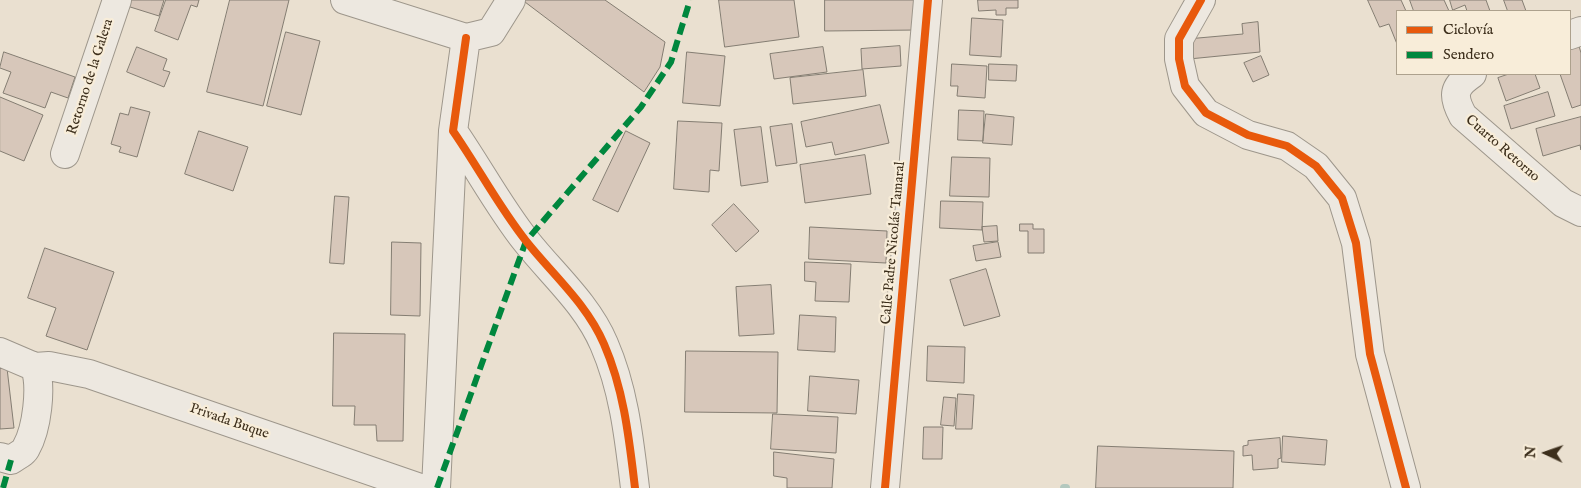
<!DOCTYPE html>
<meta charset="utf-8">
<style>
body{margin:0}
#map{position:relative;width:1581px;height:488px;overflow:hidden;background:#eae0d0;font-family:"IM FELL English",serif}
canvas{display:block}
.legend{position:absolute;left:1396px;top:10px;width:175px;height:65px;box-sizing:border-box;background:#f8edd9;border:1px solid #ada18d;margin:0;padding:6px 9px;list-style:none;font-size:15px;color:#3c2e1b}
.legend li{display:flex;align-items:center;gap:10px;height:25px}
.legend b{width:25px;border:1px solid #ada18d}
.north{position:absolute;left:1521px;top:428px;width:50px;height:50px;-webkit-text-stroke:4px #f8edd9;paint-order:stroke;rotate:273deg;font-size:14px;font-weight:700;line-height:20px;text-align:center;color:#3c2e1b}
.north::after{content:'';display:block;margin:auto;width:18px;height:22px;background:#3c2e1b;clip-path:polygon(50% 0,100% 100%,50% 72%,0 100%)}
</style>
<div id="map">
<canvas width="1581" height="488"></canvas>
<ul class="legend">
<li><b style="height:6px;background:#e8590c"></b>Ciclovía</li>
<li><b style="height:6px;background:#00873e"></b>Sendero</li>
</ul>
<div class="north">N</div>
</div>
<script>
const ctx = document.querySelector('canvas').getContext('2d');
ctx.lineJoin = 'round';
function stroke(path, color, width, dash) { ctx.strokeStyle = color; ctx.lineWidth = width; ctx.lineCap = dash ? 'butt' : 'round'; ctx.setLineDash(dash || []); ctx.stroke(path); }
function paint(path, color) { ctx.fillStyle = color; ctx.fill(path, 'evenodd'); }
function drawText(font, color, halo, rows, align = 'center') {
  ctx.font = font + ' "IM FELL English",serif'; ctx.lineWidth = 4.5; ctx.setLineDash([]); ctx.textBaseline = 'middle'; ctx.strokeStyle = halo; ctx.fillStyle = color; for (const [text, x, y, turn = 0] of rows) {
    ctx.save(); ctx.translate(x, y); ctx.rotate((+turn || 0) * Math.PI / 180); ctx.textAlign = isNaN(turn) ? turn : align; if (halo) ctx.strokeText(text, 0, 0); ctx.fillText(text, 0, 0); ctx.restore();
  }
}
stroke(new Path2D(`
 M1064 488H1066`), '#b3c8be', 8);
const building = new Path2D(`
 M129 0H164L159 16 127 6Z
 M166 0H199L197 7 191 5 178 40 155 31Z
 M230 0H289L263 106 207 92Z
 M526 0H605L665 42 660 67 644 92 525 2Z
 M719 0H794L799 37 725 47Z
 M825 0H917V30L825 31Z
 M978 0H1018V8H1006V15H996V10L979 11Z
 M1368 0H1401L1406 11H1397V44L1389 24 1380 27Z
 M1410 0H1444L1449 11H1414Z
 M1450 0H1486L1490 11H1467L1465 5 1453 10Z
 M1504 0H1522L1526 11H1508Z
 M972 18 1003 20 1001 57 970 55Z
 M1258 22 1260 52 1189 59 1187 39 1243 34 1242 24Z
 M286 32 320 41 301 115 267 106Z
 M900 46 901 66 862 69 861 49Z
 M1579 46 1581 53V105L1572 108 1560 74H1570V49Z
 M137 47 167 59 163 70 170 72 164 87 127 72Z
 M823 47 827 72 774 79 770 54Z
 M4 52 75 77 68 98 51 92 45 108 3 93 11 72 0 68Z
 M687 52 725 56 720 106 683 103Z
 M1261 56 1269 75 1253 82 1244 63Z
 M952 64 987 66 985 98 957 96 958 86H951Z
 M989 64 1017 65 1016 81 989 80Z
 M863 70 866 96 793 104 790 78Z
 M1509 74H1535L1540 88 1506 101 1498 78Z
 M1548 92 1555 116 1511 129 1504 106Z
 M0 97 43 115 24 161 0 151Z
 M880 105 889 143 835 155 832 142 806 147 801 122Z
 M131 107 150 112 137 157 119 152 121 147 111 144 120 113 128 115Z
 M959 110 984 111 983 141 958 140Z
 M986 114 1014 117 1012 145 983 143Z
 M1581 117V150L1580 145 1543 156 1536 129Z
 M678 121 722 123 719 171 710 170 709 192 674 189Z
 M792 124 797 163 776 166 770 127Z
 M761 127 768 182 741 186 734 130Z
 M199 131 248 147 233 191 185 174Z
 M626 131 650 143 618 212 593 200Z
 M865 155 871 194 805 203 800 165Z
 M952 157 990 158 989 197 950 196Z
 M335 196 349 197 344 264 330 263Z
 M941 201 983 202 982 230 940 228Z
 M734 204 759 231 736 252 712 225Z
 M1020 224H1033V229H1044V253H1028V231H1020Z
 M997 226 998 241 984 242 982 227Z
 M810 227 887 231 886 263 809 259Z
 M392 242 421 243 420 316 391 315Z
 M998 242 1001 257 976 261 973 246Z
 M45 248 114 272 87 350 46 336 56 308 28 298Z
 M805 262 851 264 849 302 815 301 816 282 805 281Z
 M986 269 1000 316 964 326 950 280Z
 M771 285 774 334 739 336 736 287Z
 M800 315 836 317 835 352 798 350Z
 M334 333 405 334 403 441H377L376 425H354L355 406H333Z
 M928 346 965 347 964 383 927 381Z
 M686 351 778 352 777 413 685 412Z
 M7 368 14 428 0 429V369Z
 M810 376 859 380 856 414 808 411Z
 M958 394 974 395 972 429H956Z
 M944 397 956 398 954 426 941 425Z
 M773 414 838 417 836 453 771 449Z
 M924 427H943L942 459H923Z
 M1283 436 1327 440 1325 465 1282 462Z
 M1280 438 1281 458 1278 459V468L1253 470 1252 455 1243 456V446L1248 445V441Z
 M1098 446 1234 451 1233 488H1096Z
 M774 452 834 459 832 488H787V478L774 476Z`);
paint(building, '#d7c7ba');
stroke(building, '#847d72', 1);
const street = new Path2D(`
 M345 0 466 38 491 32 511 0
 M1201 0 1179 39V59L1185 86 1206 113 1248 135 1287 146 1316 166 1342 198 1356 243 1370 354 1406 488
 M1570 35 1581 31
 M466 38 453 131C478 167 499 207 526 241 553 275 587 304 604 344 624 390 629 438 635 488
 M1472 74C1453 87 1452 96 1463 116L1563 203 1581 212
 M65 154 117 0
 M0 352 35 367C42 387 37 429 26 448 24 453 16 456 11 460L0 457
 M35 367 49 366 89 374 420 488
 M436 488 453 131
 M885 488 928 0`);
stroke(street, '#9d968b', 30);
stroke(street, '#ede8e0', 28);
stroke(new Path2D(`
 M3 488 11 460
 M437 488 526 241 641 107 671 62 690 0`), '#00873e', 6, [12, 6]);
stroke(new Path2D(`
 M1201 0 1179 39V59L1185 86 1206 113 1248 135 1287 146 1316 166 1342 198 1356 243 1370 354 1406 488
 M466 38 453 131C478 167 499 207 526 241 553 275 587 304 604 344 624 390 629 438 635 488
 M885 488 928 0`), '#e8590c', 8);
drawText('14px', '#3c2e1b', '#f8edd9', [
 ["Retorno de la Galera",91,77,-72],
 ["Cuarto Retorno",1502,149,41],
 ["Calle Padre Nicolás Tamaral",894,243,-85],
 ["Privada Buque",229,422,19]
]);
</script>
